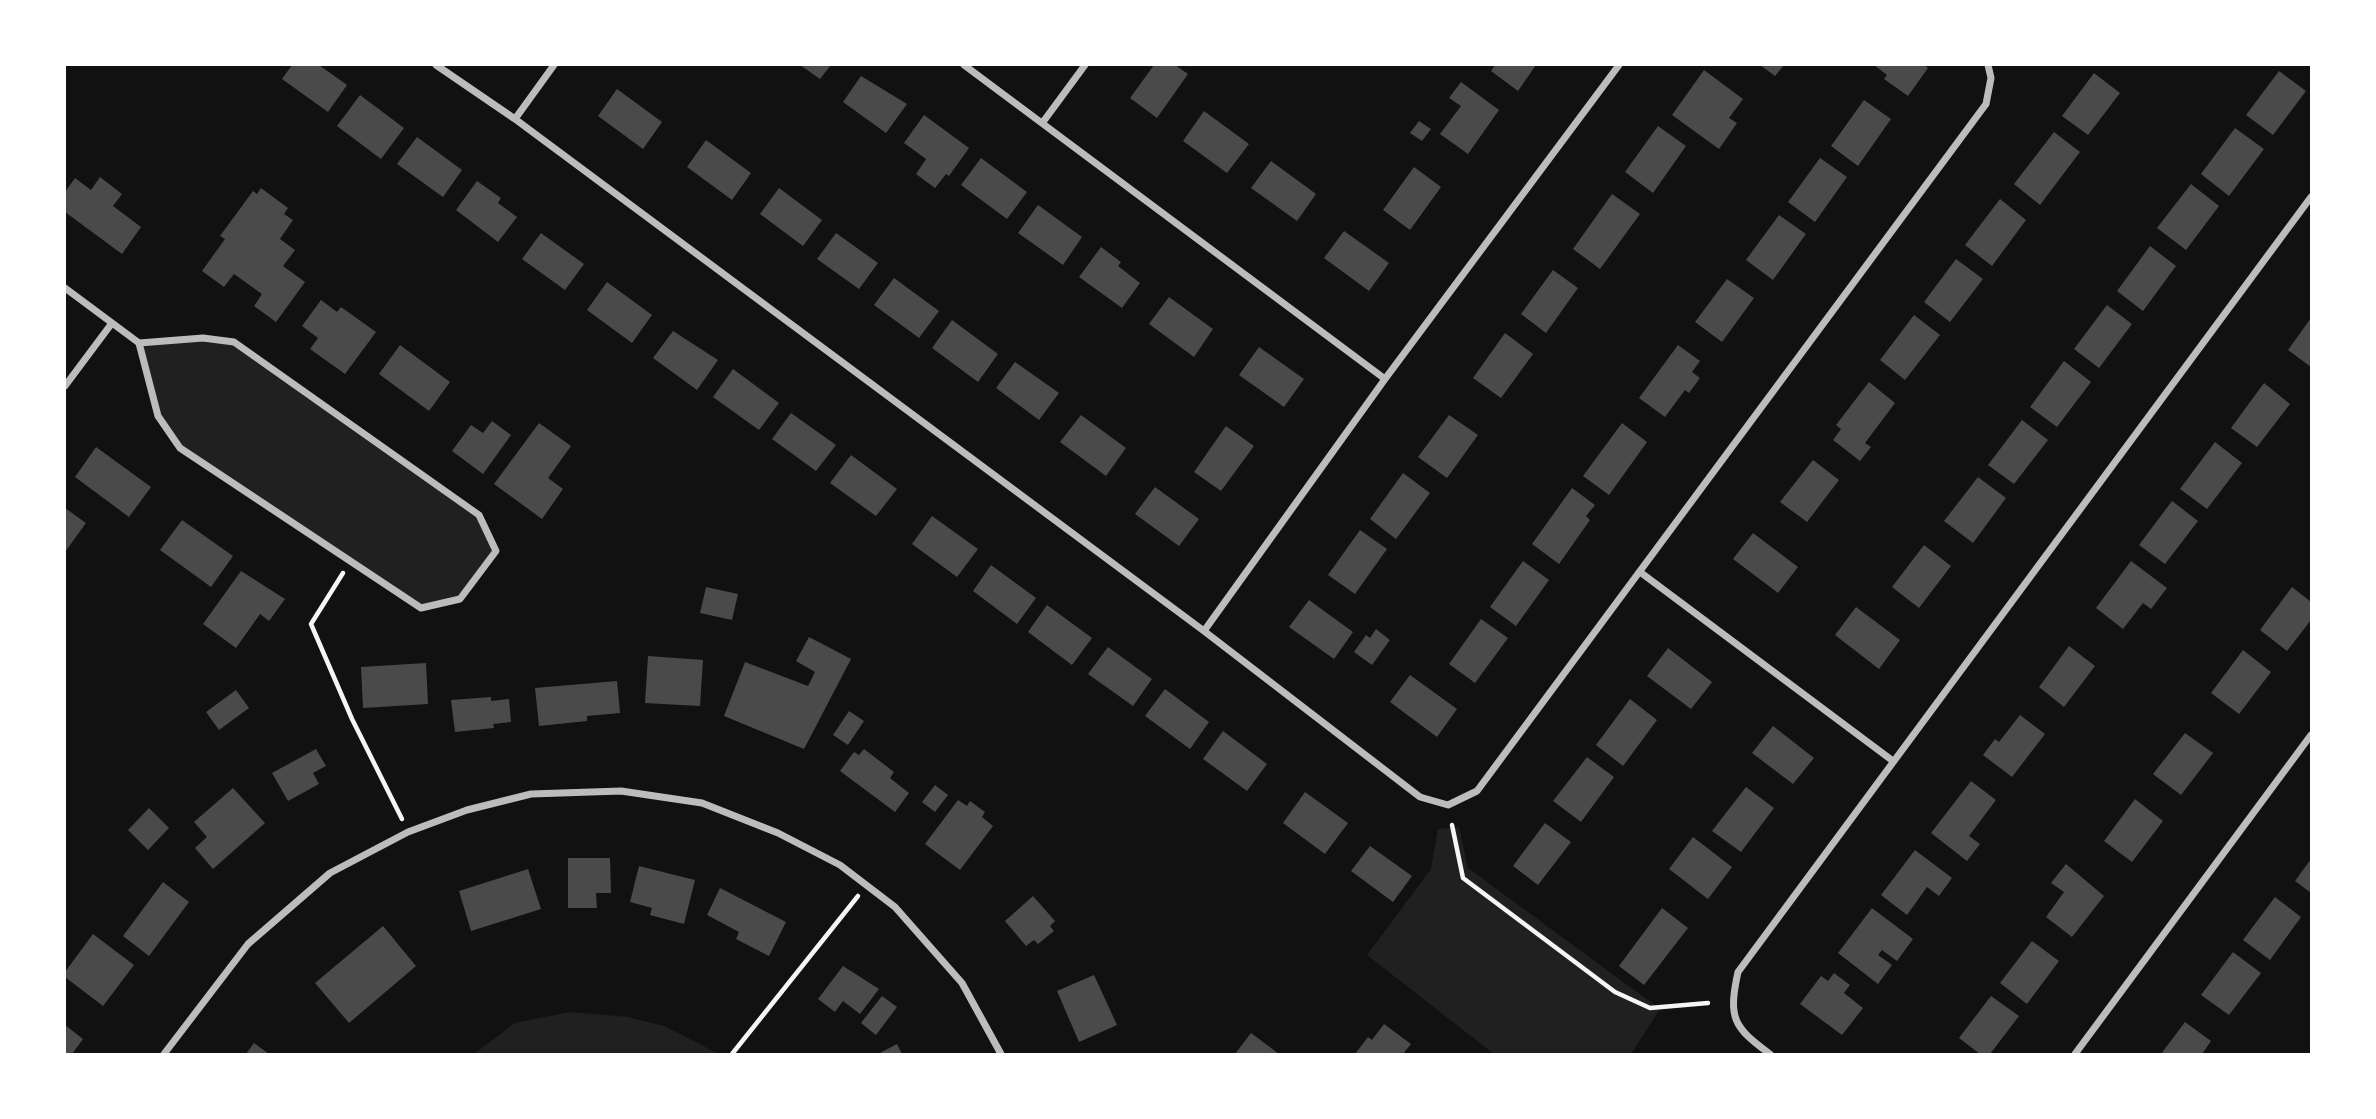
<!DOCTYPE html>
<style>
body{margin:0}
#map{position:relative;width:2376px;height:1119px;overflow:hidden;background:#111;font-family:"PT Sans Narrow",sans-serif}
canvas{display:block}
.frame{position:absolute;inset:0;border:66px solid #fff;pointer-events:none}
</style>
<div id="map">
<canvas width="2376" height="1119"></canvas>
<div class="frame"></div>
</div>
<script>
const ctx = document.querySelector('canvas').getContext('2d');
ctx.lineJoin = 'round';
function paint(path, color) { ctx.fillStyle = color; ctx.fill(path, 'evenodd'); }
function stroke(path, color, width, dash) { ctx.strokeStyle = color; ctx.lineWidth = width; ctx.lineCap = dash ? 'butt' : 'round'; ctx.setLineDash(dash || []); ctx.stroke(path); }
paint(new Path2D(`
 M203 338 234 342 479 515 496 551 460 599 421 608 180 448 158 416 139 343Z
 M1459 827 1468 868 1660 1009 1631 1054H1494L1367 955 1431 869 1438 829Z
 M570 1012 628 1017 664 1026 719 1054H474L515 1023Z`), '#202020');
paint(new Path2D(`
 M292 65H319L347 85 328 112 282 79Z
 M800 65H831L820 79Z
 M1154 65H1175L1188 74 1157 118 1130 98Z
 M1495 65H1536L1518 91 1491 71Z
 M1760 65H1784L1775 76Z
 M1874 65H1924L1928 68 1908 96 1884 79 1887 75Z
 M1704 70 1743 99 1729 118 1737 123 1719 149 1672 115Z
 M2279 71 2306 91 2273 135 2246 115Z
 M2094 73 2120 93 2088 135 2062 116Z
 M861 76 907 104 886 133 843 102Z
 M1461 82 1499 110 1468 154 1440 134 1461 106 1449 98Z
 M617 89 662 122 643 149 598 116Z
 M360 95 404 128 381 159 337 126Z
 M1864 100 1891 119 1858 166 1831 146Z
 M1204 111 1249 144 1227 173 1183 141Z
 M924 115 969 148 949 176 946 174 935 188 916 174 926 159 904 143Z
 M1419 121 1431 129 1422 141 1410 133Z
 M1658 126 1686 146 1653 193 1625 172Z
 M2235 128 2264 149 2229 196 2201 174Z
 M2054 132 2080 152 2040 205 2014 184Z
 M417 137 462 170 443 197 397 164Z
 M706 140 751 173 732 200 687 167Z
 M981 158 1027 192 1007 219 961 185Z
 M1820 158 1847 177 1815 222 1788 202Z
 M1271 161 1316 194 1297 221 1251 188Z
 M1414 167 1441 187 1410 230 1383 210Z
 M100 177 122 194 113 206 141 227 122 254 65 212V192L75 178 91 190Z
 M477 181 501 198 498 203 517 217 498 242 456 210Z
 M2191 184 2219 206 2186 250 2157 228Z
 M261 188 288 208 284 214 293 220 280 239 295 250 283 266 305 282 276 322 254 306 262 294 234 274 224 287 202 271 225 239 220 236 253 191 257 194Z
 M779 188 822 220 803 246 760 214Z
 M1612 194 1640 214 1600 269 1573 249Z
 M2000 199 2026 220 1992 266 1965 245Z
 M1038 205 1082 237 1063 265 1018 233Z
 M1779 215 1806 234 1773 280 1746 260Z
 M1344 231 1389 263 1369 291 1324 258Z
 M541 233 584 264 565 290 522 259Z
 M836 233 878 263 859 289 817 259Z
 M2150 246 2176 266 2143 311 2117 291Z
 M1101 247 1121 262 1118 266 1140 283 1122 308 1079 277Z
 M1956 259 1983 279 1950 322 1924 302Z
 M1553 270 1578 288 1546 333 1521 314Z
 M894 278 939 311 919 338 874 305Z
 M1727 279 1754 298 1722 342 1695 322Z
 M607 282 652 315 632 343 587 310Z
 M1169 297 1213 329 1194 357 1149 324Z
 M321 300 337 312 341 307 376 332 345 374 310 349 318 338 302 326Z
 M2107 305 2132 324 2099 368 2074 349Z
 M1914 315 1940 335 1905 380 1880 360Z
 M2311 318V367L2288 350Z
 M952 320 998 354 978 382 932 348Z
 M673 331 718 360 697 390 653 358Z
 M1505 333 1533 354 1501 398 1473 378Z
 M400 345 450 382 429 411 379 374Z
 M1678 345 1700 361 1692 372 1700 378 1689 393 1685 390 1665 417 1639 398Z
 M1259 347 1304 379 1284 407 1239 375Z
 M2064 361 2091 382 2057 427 2030 407Z
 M1015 362 1059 393 1039 420 996 388Z
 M733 369 779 403 759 430 713 397Z
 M1869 382 1895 403 1865 443 1871 447 1860 461 1833 440 1841 429 1836 425Z
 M2264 383 2290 404 2257 447 2231 428Z
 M791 413 836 445 816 471 772 439Z
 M1081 415 1126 448 1106 476 1060 442Z
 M1449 415 1478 435 1447 478 1418 457Z
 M2022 420 2048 440 2014 484 1988 465Z
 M492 421 511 435 483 474 452 451 471 425 483 433Z
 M539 423 571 446 548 478 563 489 542 519 494 484Z
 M1622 423 1647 442 1609 495 1583 476Z
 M1226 426 1254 446 1221 491 1194 472Z
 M2215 442 2242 463 2207 509 2180 489Z
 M96 447 151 487 129 517 75 477Z
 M851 455 897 489 876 516 830 483Z
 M1813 460 1839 480 1807 522 1780 502Z
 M1403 473 1430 493 1396 539 1370 519Z
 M1978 477 2006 498 1973 543 1944 521Z
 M1155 487 1199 519 1179 546 1135 514Z
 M1572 488 1595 505 1586 516 1590 520 1559 564 1532 544Z
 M2172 501 2198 521 2165 564 2139 545Z
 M65 508 86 523 65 552Z
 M932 516 978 549 957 577 912 544Z
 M182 520 233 556 211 587 160 550Z
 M1360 530 1387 549 1355 594 1328 575Z
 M1753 533 1798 567 1778 593 1733 559Z
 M1924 545 1951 566 1919 608 1892 587Z
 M1523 561 1549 580 1516 626 1490 607Z
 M2131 561 2167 588 2151 609 2143 603 2123 629 2096 608Z
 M991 565 1036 598 1017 624 973 591Z
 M241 571 285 599 269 621 260 614 236 648 203 624Z
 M706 587 738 594 732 620 700 613Z
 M2292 587 2311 602V620L2287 651 2260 630Z
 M1309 600 1353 632 1334 659 1289 627Z
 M1047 605 1092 638 1072 665 1028 632Z
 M1856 607 1900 640 1879 669 1835 635Z
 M1481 619 1508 638 1475 683 1449 664Z
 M1376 629 1390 640 1372 665 1354 652 1366 635 1370 638Z
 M809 637 851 659 804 749 724 716 745 662 808 686 815 672 796 661Z
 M2069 646 2095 666 2064 707 2039 687Z
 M1108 647 1152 679 1133 706 1088 674Z
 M1668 648 1712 682 1691 709 1647 676Z
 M2243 650 2271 672 2239 714 2211 693Z
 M648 656 703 660 700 706 645 703Z
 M426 663 428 704 363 708 361 667Z
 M1410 675 1457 709 1437 737 1390 702Z
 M617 681 620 713 587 716V721L539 726 535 688Z
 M1165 689 1209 722 1190 749 1145 716Z
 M236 690 249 708 219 730 206 712Z
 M491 697V701L509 699 511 722 493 724 494 728 455 732 451 700Z
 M1630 699 1657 720 1623 766 1596 745Z
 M849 711 864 721 848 745 833 735Z
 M2020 715 2045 734 2012 777 1983 755 1995 739 1999 742Z
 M1773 726 1814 758 1793 784 1752 753Z
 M1223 731 1267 764 1247 791 1203 759Z
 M2185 733 2213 753 2181 795 2153 774Z
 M316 749 326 766 313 773 319 784 288 801 272 773Z
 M864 749 894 772 890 778 909 793 895 812 840 771 854 752 859 755Z
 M1587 757 1614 777 1581 822 1553 801Z
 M1971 781 1996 800 1969 836 1980 844 1967 861 1931 833Z
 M935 785 948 795 935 812 922 802Z
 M1746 787 1774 808 1741 852 1712 831Z
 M233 788 265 823 213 869 195 848 207 837 194 822Z
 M1305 792 1348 823 1325 854 1283 823Z
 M2135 799 2163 821 2132 862 2104 841Z
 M958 800 967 806 970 801 985 812 982 817 993 826 960 870 925 844Z
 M149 808 169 828 148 850 128 830Z
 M1545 823 1571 842 1538 885 1513 866Z
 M1693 837 1732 867 1708 899 1669 869Z
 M1370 846 1412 876 1393 902 1351 871Z
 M1915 850 1952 878 1939 896 1927 887 1907 915 1881 895Z
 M568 858H610L611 893H596L597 908H568Z
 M2311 859V893L2295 881Z
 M2066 864 2104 896 2072 937 2046 917 2064 892 2051 883Z
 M639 866 695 880 684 924 650 915 652 908 630 902Z
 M528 869 541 909 471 931 459 891Z
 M163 882 189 902 149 956 123 936Z
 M720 888 786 922 769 956 736 939 739 932 707 915Z
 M1033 896 1055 921 1050 926 1054 931 1038 944 1034 940 1026 946 1005 921Z
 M2275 897 2301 917 2270 960 2243 940Z
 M1662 908 1688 928 1644 985 1619 966Z
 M1872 908 1913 939 1897 961 1882 950 1878 955 1892 965 1878 984 1838 953Z
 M383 926 416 966 349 1023 315 983Z
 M93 934 134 965 103 1006 65 977V972Z
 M2032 941 2059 961 2027 1004 2000 983Z
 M2233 952 2261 973 2229 1015 2201 995Z
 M843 966 879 989 860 1014 843 1001 835 1012 818 999Z
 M1834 973 1850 985 1844 993 1863 1008 1842 1035 1800 1004 1821 976 1828 981Z
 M1094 975 1117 1025 1079 1042 1057 991Z
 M882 996 897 1007 876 1035 861 1023Z
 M1991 996 2019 1016 1990 1054H1980L1959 1038Z
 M2185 1022 2211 1041 2202 1054H2161Z
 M1384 1024 1411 1044 1403 1054H1355L1368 1037 1372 1040Z
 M65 1025 83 1039 72 1054H65Z
 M1251 1033 1279 1054H1235Z
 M254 1043 269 1054H246Z
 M897 1044 902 1054H878Z`), '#4a4a4a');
stroke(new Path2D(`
 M343 573 311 624 352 719 402 819
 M1452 825 1463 878 1615 992 1650 1008 1708 1003
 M732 1054 858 896`), '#f5f5f5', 4.5);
stroke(new Path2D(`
 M436 65 515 119 1204 631 1420 797 1448 805 1477 791 1986 104 1991 78 1988 65
 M964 65 1385 379
 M515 119 554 65
 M1043 122 1085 65
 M65 288 139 343 158 416 180 448 421 608 460 599 496 551 479 515 234 342 203 338 139 343
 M65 386 112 323
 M1640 572 1893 761
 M1204 631 1385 379 1619 65
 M164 1054 248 944 330 873 408 832 467 810 531 794 621 791 702 803 778 833 840 865 895 907 962 983 1001 1054
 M1770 1054C1733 1027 1728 1018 1738 972L2311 197
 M2075 1054 2311 735`), '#bcbcbc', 7);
</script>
